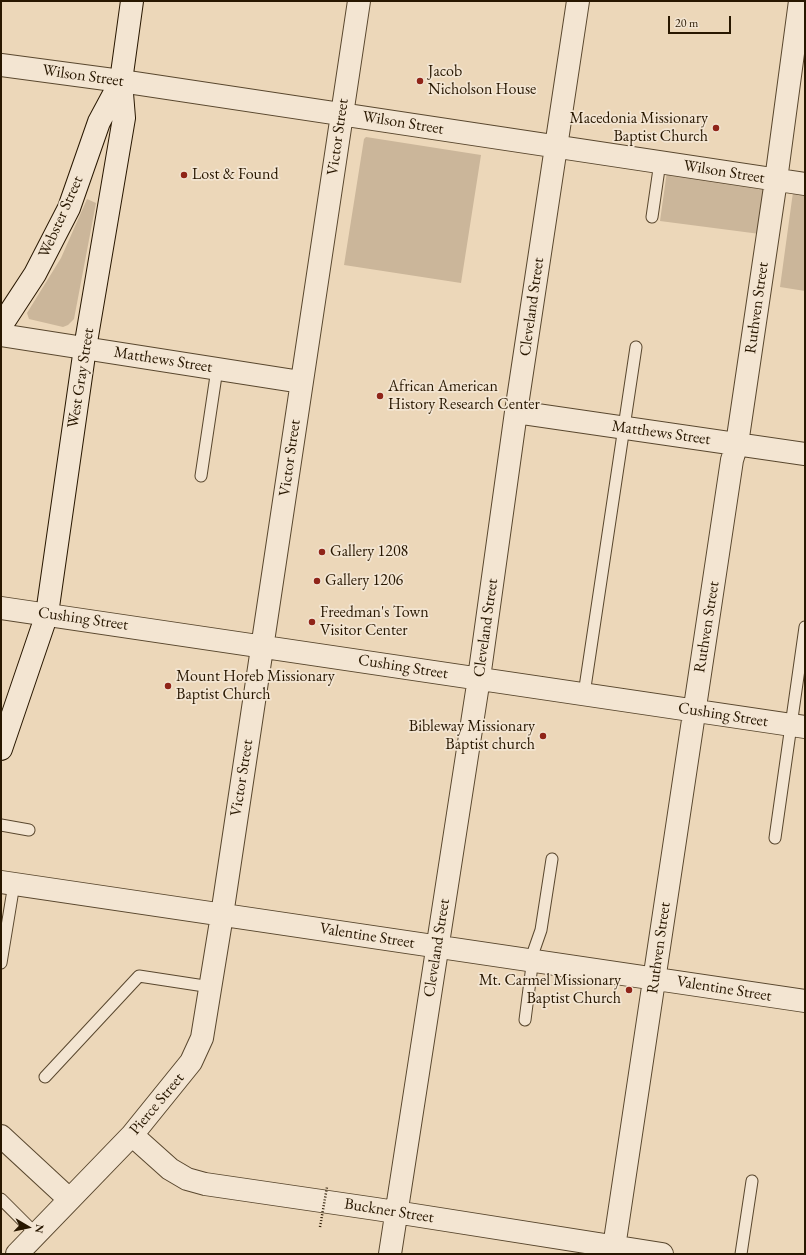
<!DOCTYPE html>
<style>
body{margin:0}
#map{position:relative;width:806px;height:1255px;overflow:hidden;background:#ecd7b9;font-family:"EB Garamond",serif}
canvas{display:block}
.frame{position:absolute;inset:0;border:2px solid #281700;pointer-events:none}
.north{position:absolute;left:8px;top:1207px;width:40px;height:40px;-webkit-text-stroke:3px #f3e5d2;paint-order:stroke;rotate:99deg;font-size:11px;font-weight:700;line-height:16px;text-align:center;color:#281700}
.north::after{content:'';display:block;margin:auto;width:14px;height:18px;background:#281700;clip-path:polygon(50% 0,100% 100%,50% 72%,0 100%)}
.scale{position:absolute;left:668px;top:16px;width:63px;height:18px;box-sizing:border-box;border:2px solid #281700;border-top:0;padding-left:5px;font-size:12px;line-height:14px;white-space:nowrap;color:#281700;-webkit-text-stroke:3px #f3e5d2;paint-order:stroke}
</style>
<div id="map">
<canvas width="806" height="1255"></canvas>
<div class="frame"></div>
<div class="north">N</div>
<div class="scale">20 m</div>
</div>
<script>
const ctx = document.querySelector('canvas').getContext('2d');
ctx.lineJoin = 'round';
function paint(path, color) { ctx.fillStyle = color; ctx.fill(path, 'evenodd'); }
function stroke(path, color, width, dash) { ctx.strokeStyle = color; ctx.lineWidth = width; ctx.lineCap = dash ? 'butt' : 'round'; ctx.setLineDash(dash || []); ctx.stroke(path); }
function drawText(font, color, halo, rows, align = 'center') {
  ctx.font = font + ' "EB Garamond",serif'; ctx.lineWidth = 3.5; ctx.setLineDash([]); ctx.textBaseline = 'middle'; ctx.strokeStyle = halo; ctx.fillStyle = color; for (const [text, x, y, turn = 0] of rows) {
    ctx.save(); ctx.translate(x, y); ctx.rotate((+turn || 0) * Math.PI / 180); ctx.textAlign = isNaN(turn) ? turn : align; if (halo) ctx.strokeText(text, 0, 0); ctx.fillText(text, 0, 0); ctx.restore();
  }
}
paint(new Path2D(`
 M366 137 481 155 461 283 344 265 364 139Z
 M667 171 757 183 766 190 760 234 660 221Z
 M793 192 805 193V291L780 287Z
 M87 199 96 203 74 319 68 325 63 327 29 319 27 313 61 258Z`), '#cbb69a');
const lane = new Path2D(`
 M652 217 660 162
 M201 476 217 369
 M584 694 636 347
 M1 825 29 830
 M775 838 805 627
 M1 963 14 884
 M525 1020 534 950 541 930 552 859
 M45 1077 139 976 211 987
 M1 1199 36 1234
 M741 1254 752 1181`);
const street = new Path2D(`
 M1 65 121 81 805 184
 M1 335 301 382
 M516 412 805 454
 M1 608 805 727
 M1 882 805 1001
 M132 1135 170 1169 187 1179 205 1184 376 1209 662 1254
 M1 1136 69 1199
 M17 1254 132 1135 191 1062 202 1038 222 915 359 1
 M390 1254 479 678 516 412 578 1
 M613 1254 732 460 737 444 776 180 800 1`);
const secondary = new Path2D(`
 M1 326 35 274 69 208 99 122 121 81
 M1 749 47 614 85 348 124 118 121 81 132 1`);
stroke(lane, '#59472e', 13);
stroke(street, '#59472e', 24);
stroke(secondary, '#281700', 24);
stroke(lane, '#f3e5d2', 11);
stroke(street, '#f3e5d2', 22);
stroke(secondary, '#f3e5d2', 22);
stroke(new Path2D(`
 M320 1227 327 1187`), '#281700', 2.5, [1, 2]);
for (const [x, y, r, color] of [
 [420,81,4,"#8f2418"],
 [716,128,4,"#8f2418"],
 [184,175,4,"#8f2418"],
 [380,396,4,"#8f2418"],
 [322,552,4,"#8f2418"],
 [317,581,4,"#8f2418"],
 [312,622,4,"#8f2418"],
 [168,686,4,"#8f2418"],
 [543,736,4,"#8f2418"],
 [629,990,4,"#8f2418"]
]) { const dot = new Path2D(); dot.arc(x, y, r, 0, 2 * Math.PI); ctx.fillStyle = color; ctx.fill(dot); stroke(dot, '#f3e5d2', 1.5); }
drawText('16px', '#281700', '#f3e5d2', [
 ["Jacob",428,72],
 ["Nicholson House",428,90],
 ["Macedonia Missionary",708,119,"right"],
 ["Baptist Church",708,137,"right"],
 ["Lost & Found",192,175],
 ["African American",388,387],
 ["History Research Center",388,405],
 ["Gallery 1208",330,552],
 ["Gallery 1206",325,581],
 ["Freedman's Town",320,613],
 ["Visitor Center",320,631],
 ["Mount Horeb Missionary",176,677],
 ["Baptist Church",176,695],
 ["Bibleway Missionary",535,727,"right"],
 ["Baptist church",535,745,"right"],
 ["Mt. Carmel Missionary",621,981,"right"],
 ["Baptist Church",621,999,"right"]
], 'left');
drawText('16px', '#281700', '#f3e5d2', [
 ["Wilson Street",83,76,8],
 ["Wilson Street",403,123,9],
 ["Victor Street",338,137,-82],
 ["Wilson Street",724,172,9],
 ["Webster Street",61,217,-66],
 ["Cleveland Street",532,307,-82],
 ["Ruthven Street",757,308,-82],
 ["Matthews Street",163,360,9],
 ["West Gray Street",81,378,-81],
 ["Matthews Street",661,433,8],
 ["Victor Street",290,458,-82],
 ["Cushing Street",83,619,8],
 ["Ruthven Street",707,627,-81],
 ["Cleveland Street",486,628,-82],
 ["Cushing Street",403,667,9],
 ["Cushing Street",723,715,9],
 ["Victor Street",242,778,-81],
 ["Valentine Street",367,936,9],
 ["Cleveland Street",437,948,-81],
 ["Ruthven Street",659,948,-82],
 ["Valentine Street",724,989,9],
 ["Pierce Street",157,1104,-50],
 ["Buckner Street",389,1211,9]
]);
</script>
